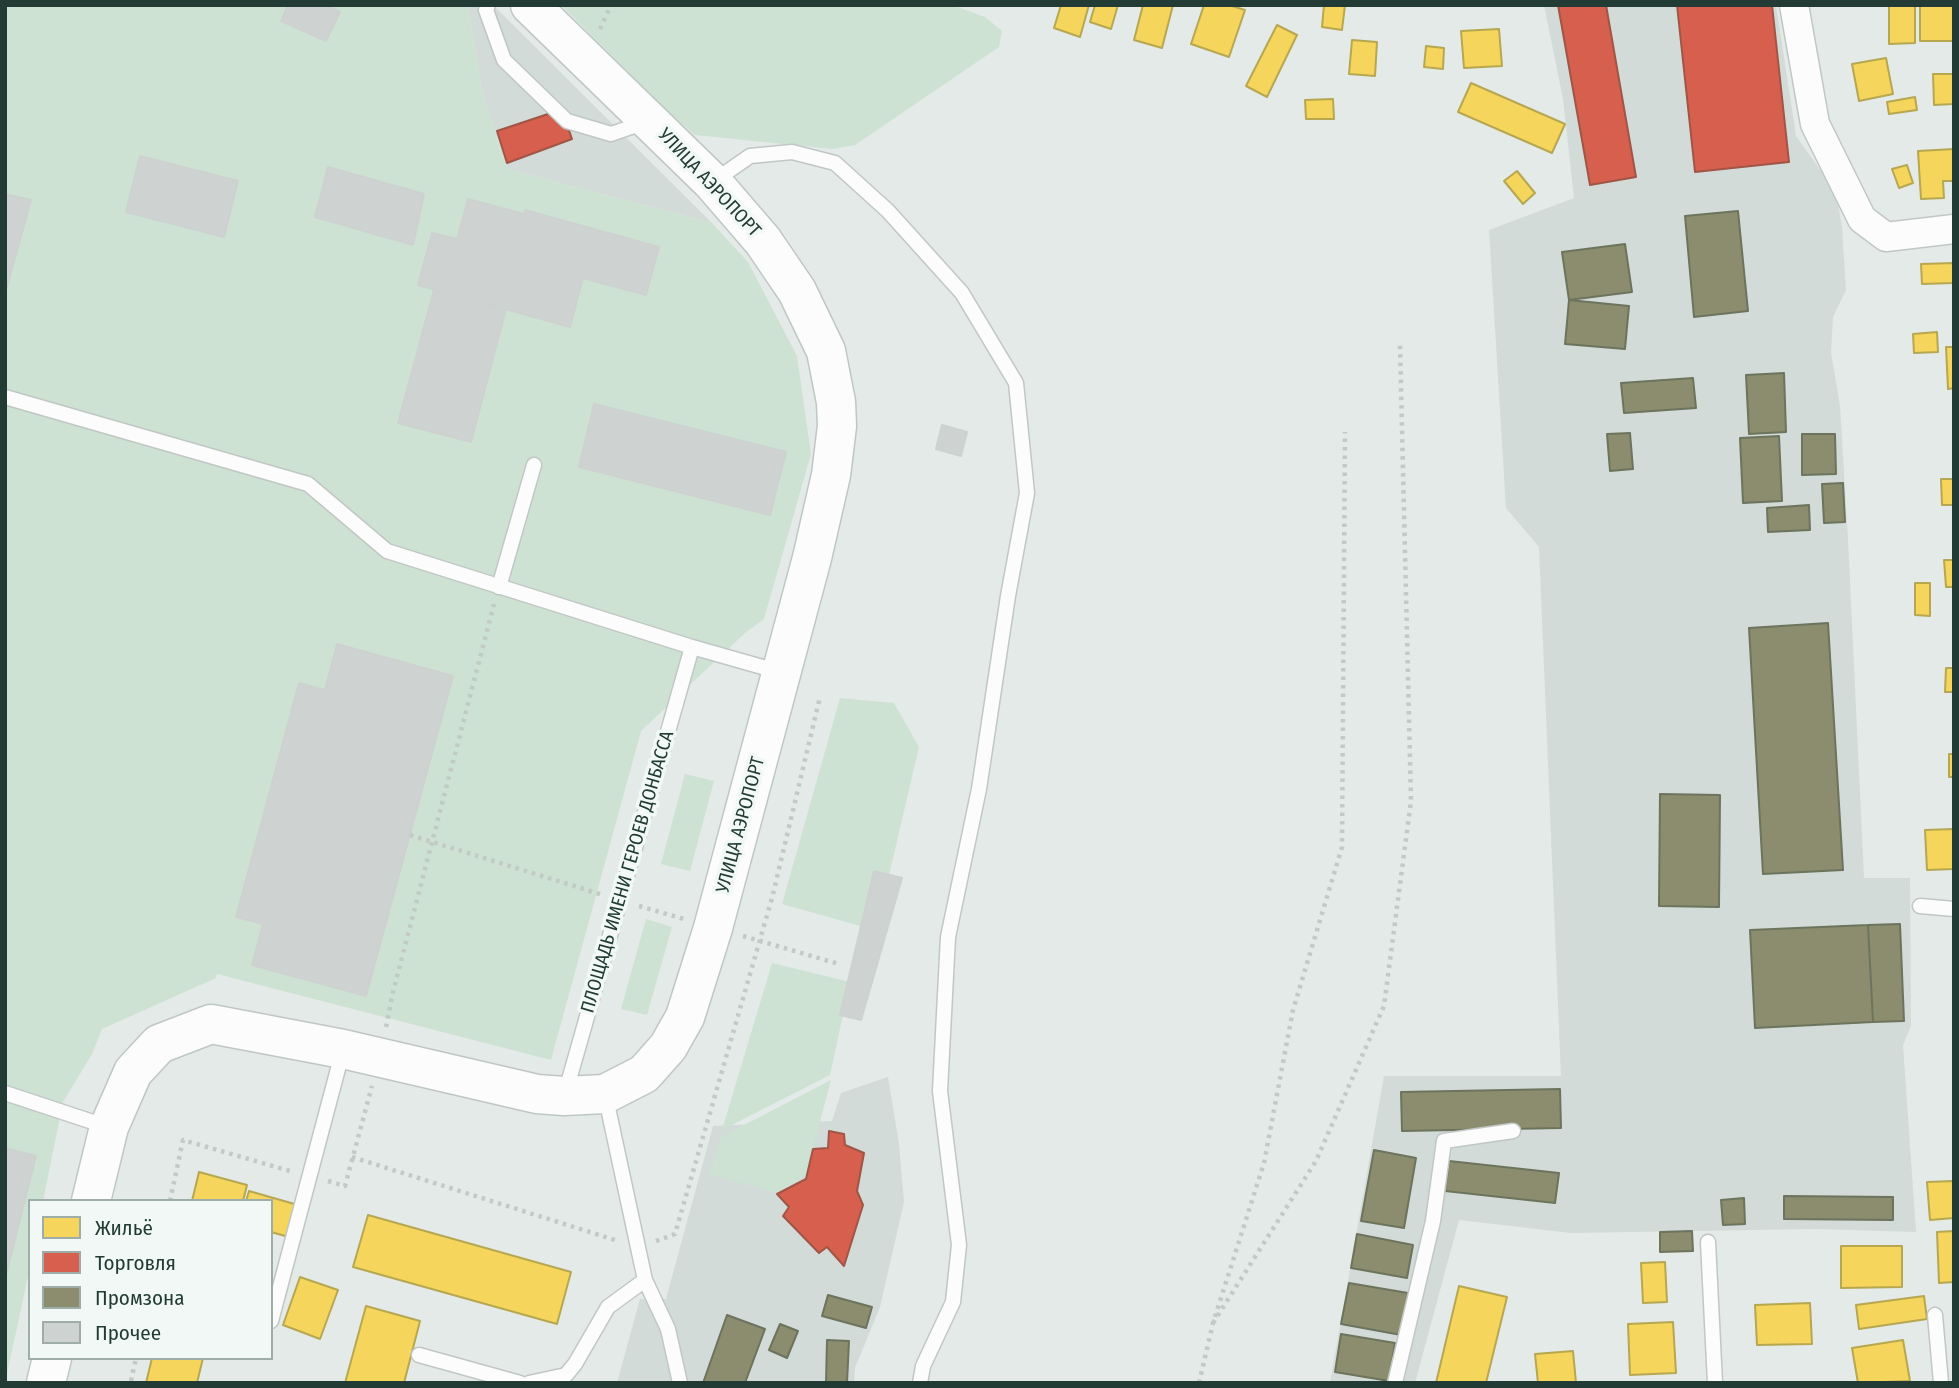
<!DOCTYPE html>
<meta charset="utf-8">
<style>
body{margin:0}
#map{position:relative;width:1959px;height:1388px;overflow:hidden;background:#e4eae7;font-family:"Fira Sans Condensed",sans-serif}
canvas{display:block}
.frame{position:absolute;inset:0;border:7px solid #223c35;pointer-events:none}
.legend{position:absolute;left:28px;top:1199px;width:245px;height:161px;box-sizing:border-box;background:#f2f8f5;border:2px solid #9fada8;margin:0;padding:9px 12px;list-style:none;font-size:21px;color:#223c35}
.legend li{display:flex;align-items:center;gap:14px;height:35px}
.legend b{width:35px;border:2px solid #9fada8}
</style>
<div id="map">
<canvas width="1959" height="1388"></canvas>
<div class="frame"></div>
<ul class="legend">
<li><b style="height:19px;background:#f6d55c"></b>Жильё</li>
<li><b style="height:19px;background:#d6604d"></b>Торговля</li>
<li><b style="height:19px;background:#8c8c6e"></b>Промзона</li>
<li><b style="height:19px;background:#ced3d1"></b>Прочее</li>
</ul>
</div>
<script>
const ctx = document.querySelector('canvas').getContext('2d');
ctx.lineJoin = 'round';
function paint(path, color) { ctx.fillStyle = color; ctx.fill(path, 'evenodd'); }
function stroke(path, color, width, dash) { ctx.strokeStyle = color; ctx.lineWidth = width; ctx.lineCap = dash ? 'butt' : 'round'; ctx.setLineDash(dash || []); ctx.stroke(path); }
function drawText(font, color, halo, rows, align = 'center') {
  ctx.font = font + ' "Fira Sans Condensed",sans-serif'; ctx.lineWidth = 7; ctx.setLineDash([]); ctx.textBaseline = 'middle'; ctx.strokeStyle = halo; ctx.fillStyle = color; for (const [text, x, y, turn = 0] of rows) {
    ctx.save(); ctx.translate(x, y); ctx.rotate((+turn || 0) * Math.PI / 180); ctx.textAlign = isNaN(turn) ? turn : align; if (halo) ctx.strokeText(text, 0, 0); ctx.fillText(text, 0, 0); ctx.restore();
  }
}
paint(new Path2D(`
 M468 5H493L712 223 507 169 482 91Z
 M1544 5H1776L1796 136 1836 192 1842 227 1846 290 1833 317 1831 352 1840 406 1848 539 1864 878H1910L1911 1026 1903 1045 1916 1232 1816 1229 1571 1233 1459 1220 1415 1383H1330L1384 1076H1561L1539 547 1506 508 1489 230 1574 198 1563 99Z
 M888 1077 899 1144 904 1202 880 1307 855 1368 854 1383H617L640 1299H666L713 1126 832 1121 841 1093Z`), '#d2dbd7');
paint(new Path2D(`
 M5 5H468L482 91 507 169 712 223 748 262 797 356 811 454 764 619 745 633 641 731 551 1060 217 974 216 978 102 1029 92 1054 63 1102 43 1201H30V1267L5 1383Z
 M561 5H952L985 17 1002 31 999 47 855 145 832 149 695 135 664 108Z
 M840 698 894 703 919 747 889 875 864 927 782 904Z
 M685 774 714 781 690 871 661 864Z
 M646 919 672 927 647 1015 621 1009Z
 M772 963 850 982 830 1075 722 1130Z
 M831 1080 806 1175 779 1193 709 1175 721 1137Z`), '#cde2d3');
const homes = new Path2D(`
 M1061 5H1089L1080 37 1054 28Z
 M1095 5H1118L1111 29 1090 22Z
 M1143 5H1173L1162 48 1134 40Z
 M1204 5H1229L1245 10 1229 57 1191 44Z
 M1324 5H1345L1342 30 1322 27Z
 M1915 5V43L1889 44V6Z
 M1920 5H1954V41H1920Z
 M1277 25 1297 35 1267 97 1246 86Z
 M1499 29 1502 66 1464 68 1461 31Z
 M1352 40 1377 42 1375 76 1349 74Z
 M1426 46 1444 48 1443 69 1424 67Z
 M1886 58 1893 94 1859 101 1852 64Z
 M1933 74H1954V104L1934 105Z
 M1471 83 1565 124 1552 153 1458 112Z
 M1915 97 1917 110 1889 114 1887 102Z
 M1333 99 1334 119H1306L1305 100Z
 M1954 149V181H1943L1944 198 1921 199 1918 151Z
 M1907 165 1913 183 1899 188 1892 169Z
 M1517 171 1535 193 1523 204 1504 181Z
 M1954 263V283L1922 284 1921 264Z
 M1937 332 1938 352 1914 353 1913 334Z
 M1946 347H1954V388L1948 389Z
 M1941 479H1954V505H1942Z
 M1944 560H1954V587H1946Z
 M1915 583H1930V616L1915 615Z
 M1946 668H1954V692H1945Z
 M1949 754H1954V777H1949Z
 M1954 829V869L1927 870 1925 830Z
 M199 1172 247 1185 243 1201H192Z
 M1954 1181V1218L1930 1220 1927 1182Z
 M249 1191 298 1205 289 1237 271 1232V1201H246Z
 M368 1215 571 1272 557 1324 353 1267Z
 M1954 1231V1282L1939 1283 1937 1232Z
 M1841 1246H1902V1287L1841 1288Z
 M1665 1262 1667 1302 1643 1303 1641 1263Z
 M300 1277 338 1290 320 1339 283 1325Z
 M1459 1286 1507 1297 1486 1383H1436Z
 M1924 1296 1927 1319 1859 1329 1856 1305Z
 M1810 1303 1812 1344 1757 1345 1755 1305Z
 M366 1306 420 1321 404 1383H345Z
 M1673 1322 1676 1373 1630 1375 1628 1324Z
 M1903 1340 1910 1381 1858 1383 1852 1348Z
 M1573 1351 1576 1383H1538L1535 1354Z
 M152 1358H203L197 1383H146Z`);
paint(homes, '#f6d55c');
stroke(homes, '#b6a750', 2);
const shops = new Path2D(`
 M1558 5H1606L1636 177 1590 185Z
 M1677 5H1772L1789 162 1695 172Z
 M551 113 566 122 572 139 507 163 497 131Z
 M829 1131 844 1134 845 1145 864 1153 857 1191 863 1205 844 1266 827 1247 819 1253 783 1216 789 1207 777 1194 806 1179 813 1149 828 1148Z`);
paint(shops, '#d6604d');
stroke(shops, '#a05546', 2);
const industry = new Path2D(`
 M1738 211 1748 311 1694 317 1685 216Z
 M1625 244 1632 292 1569 300 1562 252Z
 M1569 300 1629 306 1625 349 1565 344Z
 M1784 373 1786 432 1749 434 1746 375Z
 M1693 378 1696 408 1624 413 1621 383Z
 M1630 433 1633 469 1610 471 1607 434Z
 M1802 434H1835L1836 474 1802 475Z
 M1779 436 1782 501 1743 503 1740 438Z
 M1843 483 1845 522 1824 523 1822 484Z
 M1809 505 1810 530 1768 532 1767 508Z
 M1828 623 1843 870 1763 874 1749 628Z
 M1660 794 1720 795 1719 907 1659 906Z
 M1900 924 1904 1021 1873 1022 1868 925Z
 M1868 925 1873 1022 1755 1028 1750 930Z
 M1560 1089 1561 1128 1402 1131 1401 1092Z
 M1374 1150 1416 1158 1404 1228 1361 1221Z
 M1449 1161 1559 1173 1555 1203 1445 1191Z
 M1784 1196 1893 1197V1220L1784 1219Z
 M1744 1198 1745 1224 1723 1225 1721 1200Z
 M1692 1231 1693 1251 1660 1252V1232Z
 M1357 1234 1413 1245 1407 1278 1351 1268Z
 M1349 1283 1408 1293 1401 1335 1341 1324Z
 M828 1295 872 1307 866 1328 822 1316Z
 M727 1315 765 1329 745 1383H703Z
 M780 1324 798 1331 787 1358 769 1350Z
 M1341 1334 1395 1343 1389 1381 1335 1372Z
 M827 1340 849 1341 847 1383H826Z`);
paint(industry, '#8c8c6e');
stroke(industry, '#6c745d', 2);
const building = new Path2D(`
 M288 5H326L340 12 326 41 281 21Z
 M140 156 238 181 224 237 126 212Z
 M328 167 424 194 413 245 315 217Z
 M5 194 31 200 5 294Z
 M468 199 524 214 525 210 659 247 646 295 583 278 570 327 418 285 432 233 457 239Z
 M434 290 506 309 471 442 398 423Z
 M594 404 786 452 770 515 579 467Z
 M942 425 967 432 961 456 936 449Z
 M337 644 453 676 366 996 252 965 263 924 236 917 299 683 325 690Z
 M874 871 902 878 861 1020 840 1015Z
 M5 1148 36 1156 5 1279Z`);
paint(building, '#ced3d1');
stroke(building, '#cdd2d0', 2);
const service = new Path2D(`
 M488 5 486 10 504 60 567 121 611 134 646 122
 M714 181 750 156 792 152 835 163 888 211 962 293 1016 383 1027 493 1008 596 979 789 948 937 940 1091 959 1245 953 1302 923 1366 920 1383
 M5 397 308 484 387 551 692 647 780 672
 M499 587 534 465
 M1920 906 1954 909
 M5 1093 108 1127
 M565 1094 692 647
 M605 1094 645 1280 668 1329 680 1383
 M1708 1242 1715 1383
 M1935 1315 1941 1383
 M271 1321 343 1050
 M419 1355 520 1383
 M529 1383 566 1375 575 1364 608 1307 645 1280
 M1395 1383 1433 1221 1444 1141 1513 1131`);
const minor = new Path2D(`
 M1794 5 1815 124 1862 219 1886 237 1954 229`);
const secondary = new Path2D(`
 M91 1201 109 1127 133 1072 159 1044 211 1024 343 1049 537 1094 564 1096 605 1094 644 1074 668 1047 685 1017 713 928 812 558 831 475 837 426 836 402 826 351 797 291 763 241 713 183 530 5
 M46 1383 52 1358`);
stroke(service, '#c1c7c4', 17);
stroke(minor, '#c1c7c4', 31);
stroke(secondary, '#bfc7c4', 41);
stroke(new Path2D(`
 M600 29 611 5
 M410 835 603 895
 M639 906 684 919
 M743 936 839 964
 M386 1027 393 992 494 604
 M352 1157 615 1240
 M328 1181 345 1186 372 1086
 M170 1201 183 1140 290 1171
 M656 1241 675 1234 772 898 820 697
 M1213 1323 1316 1161 1384 1006 1411 801 1400 345
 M131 1381 136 1358
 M1199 1383 1213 1323 1264 1163 1293 1010 1342 847 1345 432`), '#c1cac5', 4.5, [3.5, 5]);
stroke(service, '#fbfcfb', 14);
stroke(minor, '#fbfcfb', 28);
stroke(secondary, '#fbfcfb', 38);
drawText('19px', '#223c35', '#f2f8f5', [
 ["УЛИЦА АЭРОПОРТ",709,183,47],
 ["УЛИЦА АЭРОПОРТ",741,825,-75],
 ["ПЛОЩАДЬ ИМЕНИ ГЕРОЕВ ДОНБАССА",628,872,-74]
]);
</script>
